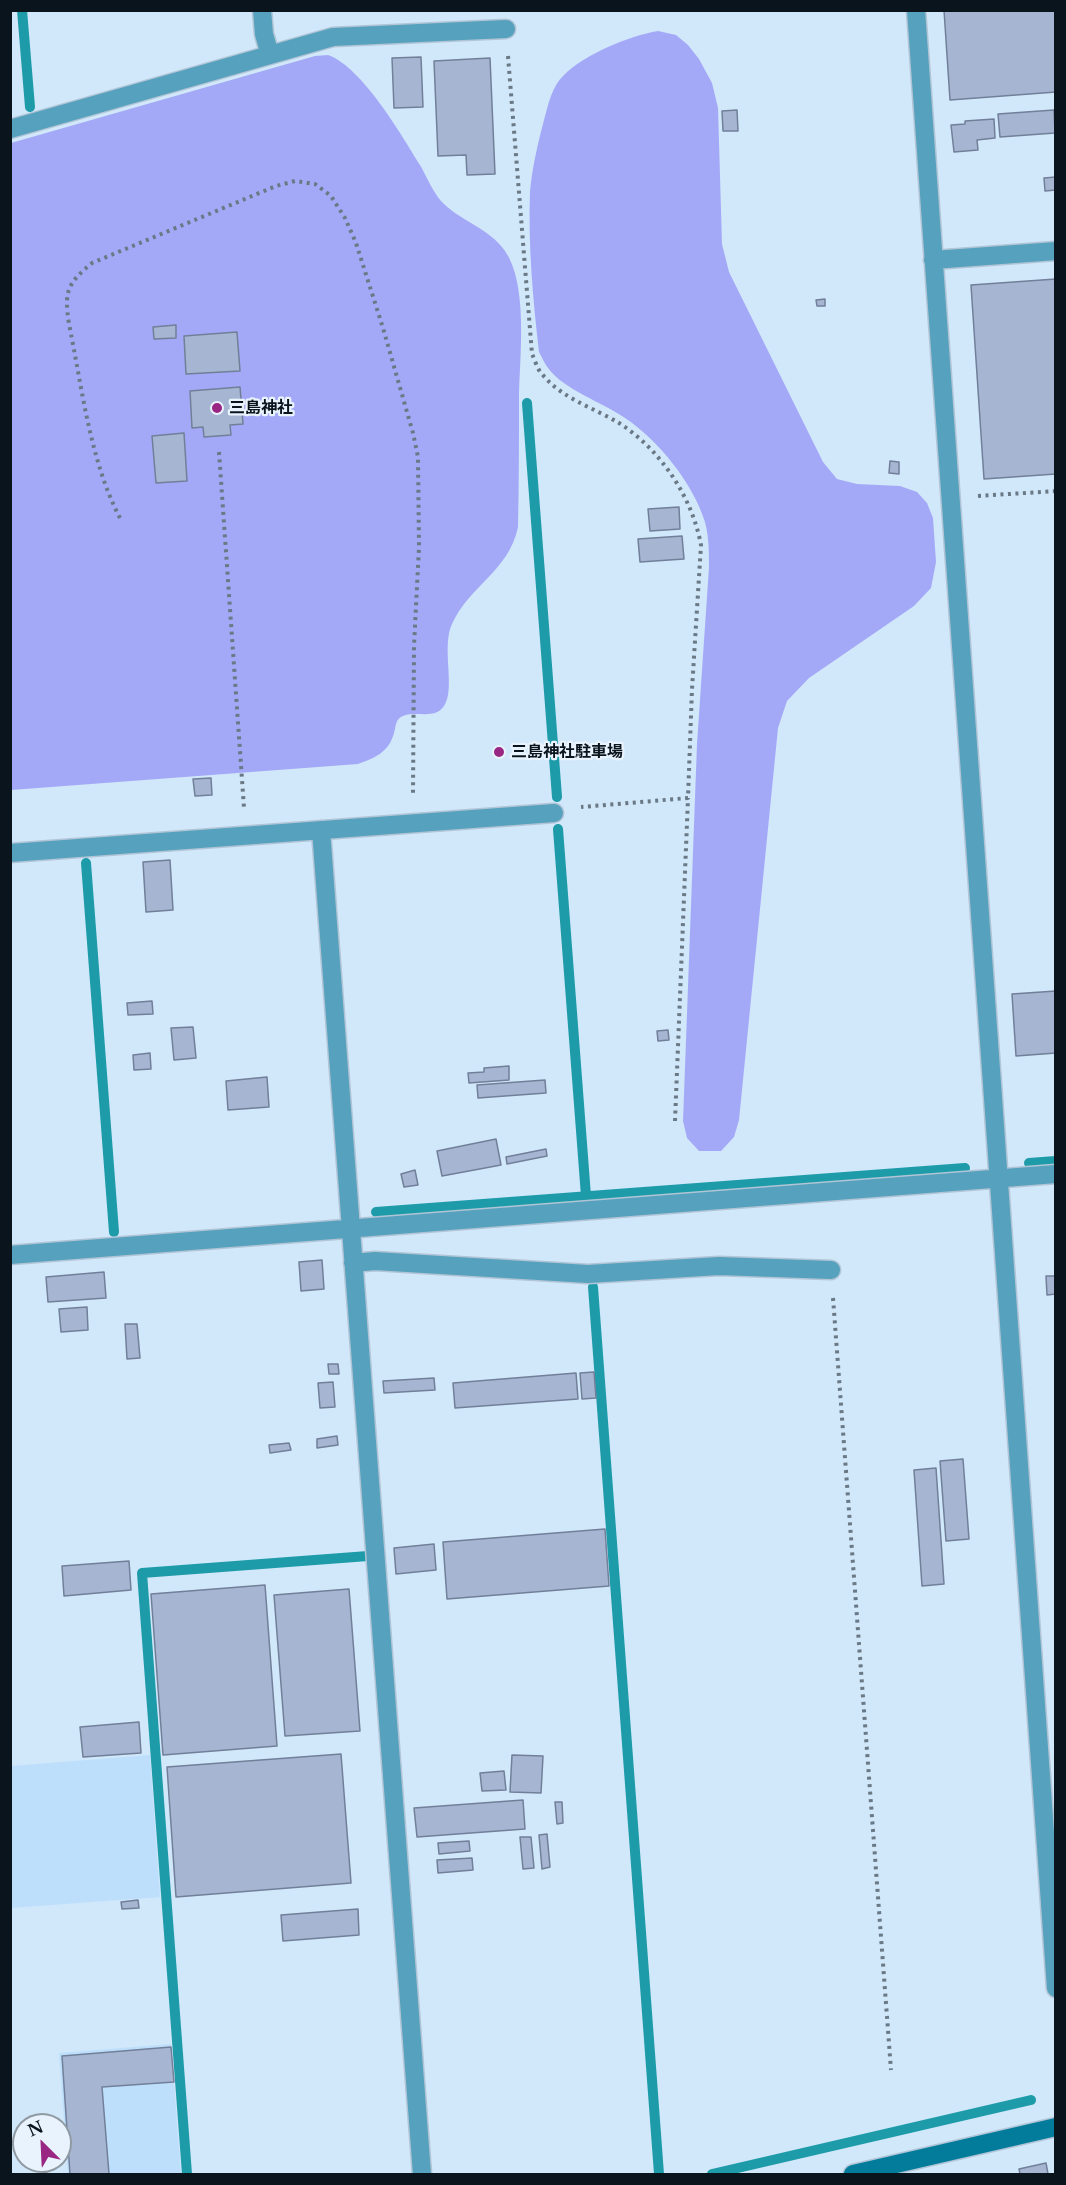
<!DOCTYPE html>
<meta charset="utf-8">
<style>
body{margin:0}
#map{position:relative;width:1066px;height:2185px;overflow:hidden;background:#d1e7fa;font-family:"Libre Baskerville",serif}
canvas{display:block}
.frame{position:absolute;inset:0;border:12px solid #0a141c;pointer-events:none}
.north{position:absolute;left:12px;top:2113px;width:60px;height:60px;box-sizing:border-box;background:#e8f3fd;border:2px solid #8f9aa3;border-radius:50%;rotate:336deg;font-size:16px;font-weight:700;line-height:24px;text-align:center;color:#0a141c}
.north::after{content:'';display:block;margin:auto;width:21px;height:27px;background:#992683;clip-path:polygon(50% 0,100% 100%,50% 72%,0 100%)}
</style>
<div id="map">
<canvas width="1066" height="2185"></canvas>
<div class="frame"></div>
<div class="north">N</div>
</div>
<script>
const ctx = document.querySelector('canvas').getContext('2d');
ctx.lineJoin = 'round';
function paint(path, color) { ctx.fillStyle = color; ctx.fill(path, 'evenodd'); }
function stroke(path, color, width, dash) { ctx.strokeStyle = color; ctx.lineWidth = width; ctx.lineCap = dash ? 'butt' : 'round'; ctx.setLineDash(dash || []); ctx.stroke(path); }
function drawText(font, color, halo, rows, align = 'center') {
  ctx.font = font + ' "Libre Baskerville","Noto Sans JP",serif'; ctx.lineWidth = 4.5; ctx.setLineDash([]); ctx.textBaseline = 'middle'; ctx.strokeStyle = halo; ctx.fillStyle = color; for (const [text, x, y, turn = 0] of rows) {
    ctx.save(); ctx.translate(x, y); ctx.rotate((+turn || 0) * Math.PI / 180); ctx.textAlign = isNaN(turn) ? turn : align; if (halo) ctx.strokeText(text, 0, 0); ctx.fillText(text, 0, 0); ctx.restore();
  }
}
paint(new Path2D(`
 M150 1755 160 1897 11 1908V1766Z
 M171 2044 181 2174H68L59 2053Z`), '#bddffc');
paint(new Path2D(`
 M658 31 676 35 688 45 699 59 712 83 718 108 722 244 729 272 823 462 837 479 857 484 900 486 917 492 927 503 933 518 936 562 931 588 914 606 809 678 787 701 778 728 739 1120 734 1137 721 1151H699L687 1138 683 1121 697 744 709 567C709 552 709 537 705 522 693 483 658 440 625 418 602 402 564 390 548 368 544 363 542 357 539 352 533 300 528 245 530 192 532 168 538 143 544 120 548 105 552 86 564 75 585 54 629 36 658 31Z
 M328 55C362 67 401 134 420 165 427 177 434 195 444 204 463 222 490 229 505 251 528 284 520 355 519 394 519 438 519 483 518 527 509 571 469 586 452 624 441 647 456 689 444 706 434 721 414 709 401 717 395 721 396 727 394 733 389 752 375 758 358 764L11 790V143L315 56Z`), '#a4a9f7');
stroke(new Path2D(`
 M22 10 30 107
 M527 403 557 797
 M558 829 586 1196
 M86 863 114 1232
 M1029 1163 1056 1161
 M376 1212 965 1168
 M593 1287 659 2174
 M187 2174 142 1573 368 1556
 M712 2174 1031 2100`), '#1d9ba8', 10);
const building = new Path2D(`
 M944 10H1056V92L950 100Z
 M421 57 423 107 394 108 392 58Z
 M490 58 495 174 467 175 466 155 438 156 434 61Z
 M737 110 738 131H723L722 111Z
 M1054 110 1055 133 1000 137 998 114Z
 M994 119 995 138 977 140 978 150 954 152 951 125 965 124V121Z
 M1056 177V190L1045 191 1044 178Z
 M1056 279V474L984 479 971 285Z
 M825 299V306H817L816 300Z
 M176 325V338L154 339 153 327Z
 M237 332 240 371 186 374 184 336Z
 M240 387 243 424 230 425 231 435 204 437 203 427 192 428 190 391Z
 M184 433 187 481 156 483 152 436Z
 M890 461 899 462V474L889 473Z
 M679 507 680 529 650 531 648 509Z
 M682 536 684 559 640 562 638 539Z
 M211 778 212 795 195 796 193 779Z
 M170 860 173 910 146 912 143 862Z
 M1056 991V1053L1016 1056 1012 994Z
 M152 1001 153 1014 128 1015 127 1003Z
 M193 1027 196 1058 174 1060 171 1028Z
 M668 1030 669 1040 658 1041 657 1031Z
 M150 1053 151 1069 134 1070 133 1055Z
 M509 1066V1080L469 1083 468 1073 484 1072V1068Z
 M267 1077 269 1107 228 1110 226 1081Z
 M545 1080 546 1093 478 1098 477 1085Z
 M496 1139 501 1165 442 1176 437 1151Z
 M546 1149 547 1156 507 1164 506 1157Z
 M415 1170 418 1185 404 1187 401 1174Z
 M322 1260 324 1289 301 1291 299 1262Z
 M104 1272 106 1298 48 1302 46 1277Z
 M1046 1276H1056V1294L1047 1295Z
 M87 1307 88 1330 61 1332 59 1309Z
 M125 1324H137L140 1358 127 1359Z
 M328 1364H338L339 1374H329Z
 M594 1372 596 1398 582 1399 580 1373Z
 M576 1373 578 1399 455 1408 453 1383Z
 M434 1378 435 1390 384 1393 383 1381Z
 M333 1382 335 1407 320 1408 318 1383Z
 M337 1436 338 1445 317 1448V1439Z
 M289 1443 291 1450 270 1453 269 1445Z
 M963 1459 969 1539 946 1541 940 1461Z
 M936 1468 944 1584 922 1586 914 1470Z
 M605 1529 609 1586 447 1599 443 1542Z
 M434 1544 436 1570 396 1574 394 1548Z
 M129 1561 131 1590 64 1596 62 1566Z
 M265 1585 277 1746 163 1755 151 1594Z
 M349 1589 360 1731 285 1736 274 1595Z
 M139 1722 141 1753 83 1757 80 1727Z
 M341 1754 351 1883 176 1897 167 1767Z
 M512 1755 543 1756 541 1793 510 1792Z
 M504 1771 506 1790 482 1791 480 1773Z
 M523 1800 525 1829 417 1837 414 1808Z
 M555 1802H562L563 1823 557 1824Z
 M547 1834 550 1867 542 1869 539 1835Z
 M520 1837H531L534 1868 523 1869Z
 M469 1841 470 1851 439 1854 438 1843Z
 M472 1858 473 1870 438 1873 437 1860Z
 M138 1900 139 1908 122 1909 121 1902Z
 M358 1909 359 1935 283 1941 281 1915Z
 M171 2047 174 2082 102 2087 109 2174H70L62 2056Z
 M1046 2163 1048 2174H1020L1019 2169Z`);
paint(building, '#a6b6d2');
stroke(building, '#717f99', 1.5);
const street = new Path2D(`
 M262 10 264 34 270 55
 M916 10 1056 1988
 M10 129 333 37 506 29
 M933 260 1056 251
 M321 830 422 2174
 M10 853 554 813
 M10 1255 1056 1174
 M353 1263 375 1261 588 1274 719 1266 831 1270`);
const secondary = new Path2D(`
 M853 2174 1056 2127`);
stroke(street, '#b1c5d6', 21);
stroke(secondary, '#b1c5d6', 21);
stroke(new Path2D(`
 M508 56 532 354C535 360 537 369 542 374 561 398 594 408 619 423 661 450 692 497 701 545L692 689 688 798 581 807
 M219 452 244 808
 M978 496 1056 491
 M120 518C90 461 82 387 69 324 64 291 67 284 92 263L276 186 295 181 315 184 331 196 345 218 356 243 383 328 413 433 418 457 419 547 414 646 413 795
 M675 1121 688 798
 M833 1298 891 2070`), '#697986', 4, [3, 4.5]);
stroke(street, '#56a1bd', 18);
stroke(secondary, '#037c9c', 18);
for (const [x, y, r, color] of [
 [217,408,6,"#992683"],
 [499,752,6,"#992683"]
]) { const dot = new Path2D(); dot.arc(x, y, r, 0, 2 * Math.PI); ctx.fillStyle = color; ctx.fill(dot); stroke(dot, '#e8f3fd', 2); }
drawText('bold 16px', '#0a141c', '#e8f3fd', [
 ["三島神社",229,408],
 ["三島神社駐車場",511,752]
], 'left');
</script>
